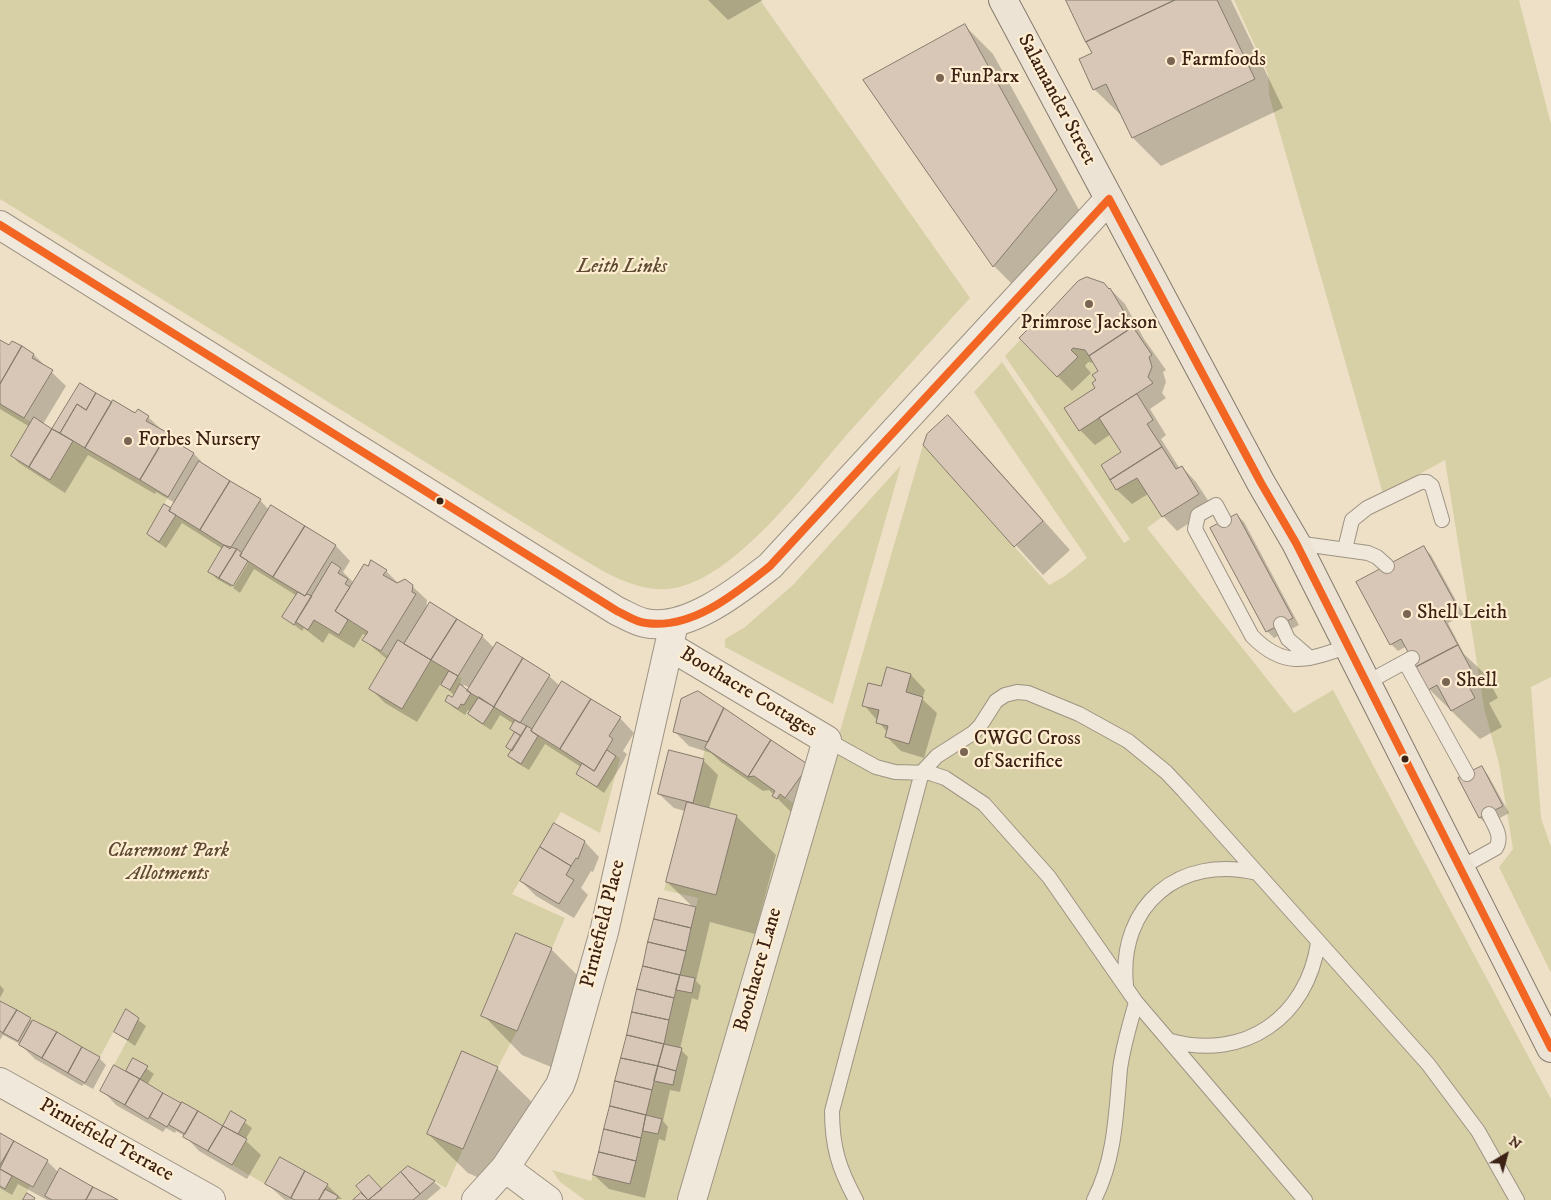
<!DOCTYPE html>
<style>
body{margin:0}
#map{position:relative;width:1551px;height:1200px;overflow:hidden;background:#eee0c6;font-family:"IM FELL DW Pica",serif}
canvas{display:block}
.north{position:absolute;left:1481px;top:1130px;width:50px;height:50px;-webkit-text-stroke:4px #feedd0;paint-order:stroke;rotate:37deg;font-size:14px;font-weight:700;line-height:20px;text-align:center;color:#3c2115}
.north::after{content:'';display:block;margin:auto;width:18px;height:22px;background:#3c2115;clip-path:polygon(50% 0,100% 100%,50% 72%,0 100%)}
</style>
<div id="map">
<canvas width="1551" height="1200"></canvas>
<div class="north">N</div>
</div>
<script>
const ctx = document.querySelector('canvas').getContext('2d');
ctx.lineJoin = 'round';
function paint(path, color) { ctx.fillStyle = color; ctx.fill(path, 'evenodd'); }
function stroke(path, color, width, dash) { ctx.strokeStyle = color; ctx.lineWidth = width; ctx.lineCap = dash ? 'butt' : 'round'; ctx.setLineDash(dash || []); ctx.stroke(path); }
function drawText(font, color, halo, rows, align = 'center') {
  ctx.font = font + ' "IM FELL DW Pica",serif'; ctx.lineWidth = 4.5; ctx.setLineDash([]); ctx.textBaseline = 'middle'; ctx.strokeStyle = halo; ctx.fillStyle = color; for (const [text, x, y, turn = 0] of rows) {
    ctx.save(); ctx.translate(x, y); ctx.rotate((+turn || 0) * Math.PI / 180); ctx.textAlign = isNaN(turn) ? turn : align; if (halo) ctx.strokeText(text, 0, 0); ctx.fillText(text, 0, 0); ctx.restore();
  }
}
paint(new Path2D(`
 M0 0H760L970 298C930 342 890 386 851 430 809 477 734 583 668 589 634 592 601 570 574 554L0 199Z
 M1234 0H1519L1551 124V677L1531 687 1541 818 1551 847V973L1499 867 1513 849 1499 764 1484 708 1445 460 1383 494 1269 95 1268 74Z
 M1020 340 1057 377 1078 357 1071 350 1073 348 1085 350 1098 371C1091 408 1102 423 1121 452L1101 465 1116 490 1137 478 1162 517 1147 528 1294 713 1333 690 1551 1099V1200H704L923 445 1049 585 1065 576 1087 558 974 392 1002 362 1124 543 1130 539 1005 356Z
 M0 404 31 422 11 457 50 480 73 441 168 497 147 534 159 541 176 515 224 545 209 572 232 586 248 561 298 592 282 617 294 625 296 622 308 630 314 620 339 635 348 620 368 632 363 640 389 656 369 689 402 708 431 660 449 671 441 685 449 690 458 676 462 679 452 697 448 695 445 701 458 709 471 693 479 697 468 714 494 707 515 720 510 729 515 732 512 751 521 764 538 736 582 763 576 774 597 787 616 756 620 758 600 833 561 812 512 894 565 918 552 948 516 933 481 1015 517 1031 498 1067 462 1052 427 1134 463 1149 446 1188 408 1166 382 1189 356 1186 361 1193 353 1200H336L325 1189 328 1183 280 1157 265 1184 232 1165 247 1140 238 1134 246 1120 231 1112 223 1126 140 1079 147 1066 133 1058 126 1071 114 1065 139 1018 125 1010 100 1057 0 1001Z
 M901 465 833 704 725 647V639L745 627 794 584Z
 M705 748 748 777 754 776 775 791 772 796 777 799 780 794 798 806 684 1200H585L560 1182 552 1170 591 1181 593 1175 630 1184 643 1131 658 1134 662 1119 646 1115 654 1081 673 1085 682 1049 664 1044 676 990 692 993 695 978 680 975 698 898 664 890 666 882 716 895 737 815 693 803Z
 M12 1176 30 1186 23 1200H0V1186L5 1189Z`), '#d7d0a6');
paint(new Path2D(`
 M708 0H763L728 20Z
 M1067 0H1231L1283 108 1161 166 1133 138 1123 117 1094 89 1093 54Z
 M965 26 993 54 1084 219 1022 294 994 266 865 81Z
 M1110 289 1125 304 1144 339 1166 370 1163 372 1166 382 1162 393 1166 398 1150 409 1166 435 1161 439 1180 469 1182 467 1196 482 1213 508 1177 531 1163 516 1148 494 1132 504 1117 490 1102 465 1123 453 1111 434 1095 445 1080 430 1098 381 1100 371 1095 363 1088 362 1085 366 1091 373 1072 391 1020 338 1038 326Z
 M0 341 10 347 13 342 34 355 66 386 43 424 57 432 54 428 136 415 148 417 176 443 194 454 201 461 199 463 260 500 269 510 271 507 336 546 350 561 343 572 354 583 386 571 399 584 412 586 427 600 426 611 482 636 495 649 549 676 560 686 620 718 634 733 623 751 627 754 622 764 604 793 577 774 581 767 545 744 529 770 517 763 510 756 516 734 511 729 514 724 500 715 491 730 477 721 470 714 471 711 468 710 465 715 453 707 446 701 452 699 454 695 441 683 417 722 385 703 370 688 388 660 364 640 367 636 363 634 354 648 329 633 323 643 304 628 302 631 284 617 297 596 254 569 240 593 233 588 248 563 247 561 231 587 217 579 210 572 223 549 182 523 166 548 156 541 149 534 175 503 156 492 155 494 88 455 65 493 19 463 12 456 30 427 0 409ZM464 685 470 688 468 692 462 687Z
 M948 417 976 445 1070 550 1043 575 925 445Z
 M1237 515 1244 522 1299 625 1274 638 1267 631Z
 M1424 548 1431 555 1464 615 1448 623 1464 654 1486 675 1498 698 1489 703 1502 727 1480 739 1429 689 1407 646 1398 651 1391 644Z
 M911 675 925 690 922 699 937 713 924 758 901 751 887 737 888 733 864 705 882 688Z
 M674 731 808 766 792 813 769 790 763 791 721 762 711 753 689 746Z
 M703 760 718 775 709 809 736 816 776 855 755 934 710 922 696 981 701 986 698 1000 692 998 680 1049 688 1057 680 1092 670 1090 663 1121 668 1127 665 1141 659 1139 645 1198 609 1189 594 1175 693 907 667 882 685 811 674 808 659 794Z
 M1481 768 1488 775 1509 813 1487 825 1480 818 1460 779Z
 M555 825 585 842 599 857 593 872 591 871 581 888 588 895 574 918 536 896 521 881Z
 M551 949 591 989 556 1069 522 1055 483 1015Z
 M0 985 4 990 0 998Z
 M0 1002 99 1058 106 1065 93 1089 84 1084 82 1086 35 1059 20 1044 3 1035 0 1040Z
 M126 1011 146 1026 135 1046 115 1032Z
 M134 1059 154 1074 147 1085 164 1094 224 1127 232 1113 252 1128 245 1140 261 1155 247 1179 199 1151 185 1136 176 1131 175 1133 166 1128 163 1132 116 1105 102 1090 126 1073Z
 M497 1068 537 1107 502 1188 468 1173 428 1134Z
 M0 1135 47 1161 59 1173 115 1200H47L18 1184 12 1195 0 1188Z
 M434 1182 441 1188 427 1200H355L363 1193Z
 M267 1184 327 1185 342 1199 285 1200Z`), '#0003');
const building = new Path2D(`
 M1066 0H1175L1086 42Z
 M1175 0H1217L1255 79 1132 138 1106 84 1093 90 1079 59 1092 53 1086 42Z
 M965 24 1057 190 993 267 863 80Z
 M1087 277 1104 283 1109 289 1110 288 1133 327 1089 356 1085 350 1073 348 1071 350 1078 357 1057 377 1019 338 1032 325H1037L1078 281Z
 M1133 327 1152 355 1149 357 1152 367 1148 377 1153 383 1079 431 1064 408 1095 388 1092 383 1096 380 1092 375 1098 371 1089 356Z
 M0 340 9 345 12 341 22 346 0 384Z
 M22 346 34 354 32 358 53 370 24 418 0 404V384Z
 M80 383 96 393 86 410 77 404 60 433 52 429Z
 M96 393 112 402 85 448 60 433 77 404 86 410Z
 M1137 394 1153 420 1147 424 1162 447 1110 480 1101 465 1121 452 1099 418Z
 M113 400 135 413 138 409 149 416 146 421 168 433 140 480 85 448Z
 M948 415 1043 521 1014 547 923 445 927 434Z
 M34 417 52 429 29 467 11 456Z
 M52 429 73 441 50 480 29 467Z
 M166 436 194 453 168 497 140 480Z
 M1162 447 1176 469 1182 466 1199 494 1162 517 1137 478 1116 490 1110 480Z
 M199 461 230 481 200 530 169 511Z
 M230 481 261 499 230 549 200 530Z
 M164 504 171 508 169 511 176 515 159 542 147 534Z
 M271 505 305 526 273 577 240 556Z
 M1237 514 1293 618 1266 632 1210 528Z
 M305 526 336 545 305 596 273 577Z
 M224 545 237 549 219 578 208 572Z
 M1424 546 1458 608 1442 616 1458 645 1416 667 1401 639 1390 645 1356 582Z
 M237 549 242 553 240 556 248 561 233 586 219 578Z
 M371 560 387 570 383 575 397 583 405 579 413 585 412 592 416 594 381 651 362 640 368 632 335 611 364 564 368 566Z
 M332 562 341 568 338 573 348 579 345 584 350 587 335 611 348 620 339 635 314 620 308 630 296 622Z
 M298 592 305 596 307 594 312 596 294 625 282 617Z
 M430 602 457 619 431 660 404 644Z
 M457 619 483 635 458 676 431 660Z
 M398 640 431 660 402 709 369 689Z
 M497 642 523 658 494 707 467 691Z
 M1458 645 1471 669 1462 674 1475 698 1451 711 1437 685 1428 690 1416 667Z
 M523 658 550 675 520 723 494 707Z
 M887 667 911 674 906 692 923 697 909 744 885 737 888 726 876 723 879 710 862 706 868 683 881 686Z
 M449 671 458 676 450 690 441 685Z
 M562 681 591 699 560 749 531 731Z
 M460 684 471 693 464 705 461 704 458 709 445 701 448 695 452 697Z
 M698 691 724 708 708 742 673 732 681 699Z
 M479 697 494 707 483 724 468 714Z
 M591 699 621 717 609 736 613 739 594 771 560 749Z
 M724 708 771 740 748 777 705 748Z
 M515 720 527 726 521 736 510 729Z
 M527 726 532 729 531 731 538 736 521 764 508 756Z
 M515 732 521 736 512 751 506 747Z
 M771 740 809 765 785 798 780 794 777 799 772 796 775 791 754 776 748 777Z
 M607 750 616 756 597 787 576 774 582 763 594 771Z
 M669 750 704 759 693 803 658 794Z
 M1482 766 1503 806 1479 818 1458 778Z
 M687 802 737 815 716 895 666 882Z
 M554 823 585 841 578 859 576 858 571 866 540 847Z
 M540 847 571 866 566 875 574 880 559 904 520 881Z
 M659 898 696 907 691 928 654 919Z
 M654 919 691 928 686 951 648 942Z
 M516 933 552 948 517 1031 481 1016Z
 M648 942 686 951 680 975 643 966Z
 M643 966 680 975 674 998 637 989Z
 M680 975 695 978 692 993 676 990Z
 M637 989 674 998 669 1020 632 1012Z
 M0 1001 17 1010 3 1033 0 1031Z
 M126 1009 139 1018 128 1040 114 1032Z
 M17 1010 31 1018 18 1041 3 1033Z
 M632 1012 669 1020 664 1044 627 1035Z
 M33 1020 57 1032 42 1058 19 1045Z
 M57 1032 82 1047 68 1073 42 1058Z
 M627 1035 664 1044 658 1066 621 1058Z
 M664 1044 682 1048 676 1071 658 1066Z
 M82 1047 100 1057 85 1083 68 1073Z
 M462 1051 498 1067 463 1149 427 1134Z
 M133 1058 148 1066 140 1079 126 1071Z
 M621 1058 658 1066 652 1090 615 1081Z
 M114 1065 140 1079 125 1105 100 1091Z
 M658 1066 676 1071 673 1085 654 1081Z
 M140 1079 163 1093 148 1119 125 1105Z
 M615 1081 652 1090 646 1115 610 1106Z
 M163 1093 181 1103 167 1127 150 1117Z
 M182 1102 198 1111 185 1134 169 1125Z
 M610 1106 646 1115 641 1138 604 1129Z
 M198 1111 223 1126 208 1151 183 1137Z
 M231 1111 246 1120 238 1134 223 1126Z
 M646 1115 662 1119 658 1134 643 1131Z
 M223 1126 247 1139 232 1165 208 1151Z
 M604 1129 641 1138 636 1161 599 1152Z
 M0 1133 14 1141 0 1165Z
 M14 1141 48 1160 33 1187 0 1169Z
 M599 1152 636 1161 630 1184 593 1175Z
 M280 1157 305 1171 291 1198 265 1184Z
 M408 1166 435 1181 420 1194 401 1172Z
 M60 1168 93 1187 86 1200H52L45 1196Z
 M0 1169 12 1176 5 1189 0 1186Z
 M305 1171 328 1184 319 1200H295L291 1198Z
 M401 1172 420 1194 413 1200H369Z
 M369 1175 382 1189 368 1200 356 1186Z
 M93 1187 111 1196 118 1200H86Z
 M325 1189 338 1196 336 1200H319Z
 M27 1193 35 1198 34 1200H23Z
 M361 1193 368 1200H353Z`);
paint(building, '#d8c7b6');
stroke(building, '#857a6c', 1);
const service = new Path2D(`
 M1224 520 1216 505 1198 515 1195 529 1252 636C1285 670 1308 660 1349 646
 M1296 543 1368 553 1377 557 1387 566
 M1345 549 1352 520 1367 508 1421 482H1427L1432 486 1442 520
 M1281 624 1288 639 1310 658
 M1405 662 1467 774
 M1368 682 1412 658
 M827 740 876 767 895 772 930 773 945 778 984 804 1049 877 1136 1002 1305 1200
 M1460 868 1496 848C1503 836 1494 825 1489 814
 M1126 985C1118 905 1180 854 1257 873
 M1171 1041C1245 1061 1307 1017 1318 943
 M856 1200C839 1169 832 1147 832 1111L922 772 937 756 973 733 980 726 996 701 1005 695 1017 692 1028 693 1079 714 1128 741 1166 772 1184 791 1428 1064 1478 1131 1517 1200
 M1094 1200C1115 1159 1116 1114 1120 1069 1123 1046 1130 1024 1136 1002`);
const minor = new Path2D(`
 M669 646 827 740 692 1200
 M0 1082 211 1200
 M505 1168 548 1200
 M476 1200 505 1168 560 1085 564 1074 604 932 673 628`);
const tertiary = new Path2D(`
 M0 225 617 611C626 615 635 621 645 623 687 632 739 590 770 566L1109 199`);
const primary = new Path2D(`
 M1003 0 1261 483 1296 543 1551 1048`);
stroke(service, '#9e9383', 16);
stroke(minor, '#9e9383', 30);
stroke(tertiary, '#9e9383', 30);
stroke(primary, '#857a6c', 30);
stroke(service, '#efe8db', 14);
stroke(minor, '#efe8db', 28);
stroke(tertiary, '#efe8db', 28);
stroke(primary, '#ece3d5', 28);
stroke(new Path2D(`
 M1109 199 1261 483 1296 543 1551 1048
 M0 225 617 611C626 615 635 622 646 623 692 630 736 593 770 566L1109 199`), '#f26522', 8);
for (const [x, y, r, color] of [
 [1171,61,5,"#7a6453"],
 [940,78,5,"#7a6453"],
 [1089,304,5,"#7a6453"],
 [128,441,5,"#7a6453"],
 [440,501,4.5,"#3c2115"],
 [1407,614,5,"#7a6453"],
 [1446,682,5,"#7a6453"],
 [964,752,5,"#7a6453"],
 [1405,759,4.5,"#3c2115"]
]) { const dot = new Path2D(); dot.arc(x, y, r, 0, 2 * Math.PI); ctx.fillStyle = color; ctx.fill(dot); stroke(dot, '#feedd0', 2); }
drawText('20px', '#3c2115', '#feedd0', [
 ["Farmfoods",1181,61],
 ["FunParx",950,78],
 ["Primrose Jackson",1089,324,"center"],
 ["Forbes Nursery",138,441],
 ["Shell Leith",1417,614],
 ["Shell",1456,682],
 ["CWGC Cross",974,740],
 ["of Sacrifice",974,763]
], 'left');
drawText('20px', '#3c2115', '#feedd0', [
 ["Salamander Street",1056,100,62],
 ["Boothacre Cottages",748,693,31],
 ["Pirniefield Place",604,924,-76],
 ["Boothacre Lane",759,970,-74],
 ["Pirniefield Terrace",106,1141,29]
]);
drawText('italic 20px', '#5e4a32', '#feedd0', [
 ["Leith Links",622,268],
 ["Claremont Park",168,852],
 ["Allotments",168,875]
]);
</script>
